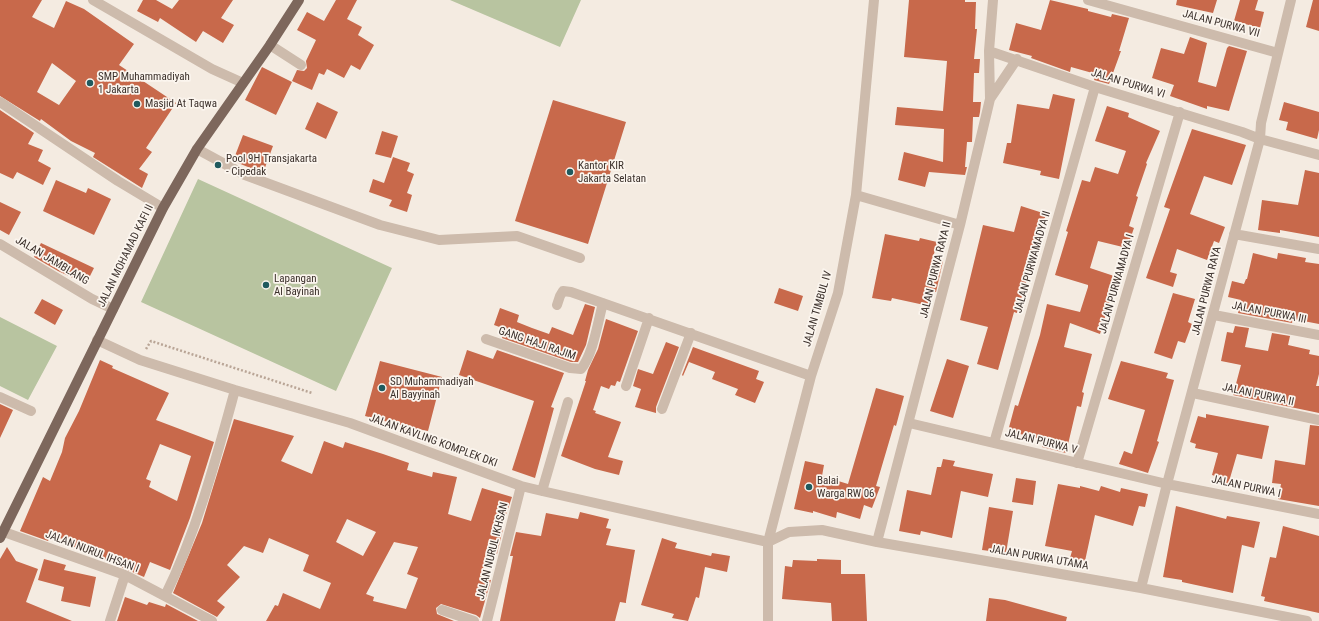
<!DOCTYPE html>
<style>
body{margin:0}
canvas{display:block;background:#f4ebe1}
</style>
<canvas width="1319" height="621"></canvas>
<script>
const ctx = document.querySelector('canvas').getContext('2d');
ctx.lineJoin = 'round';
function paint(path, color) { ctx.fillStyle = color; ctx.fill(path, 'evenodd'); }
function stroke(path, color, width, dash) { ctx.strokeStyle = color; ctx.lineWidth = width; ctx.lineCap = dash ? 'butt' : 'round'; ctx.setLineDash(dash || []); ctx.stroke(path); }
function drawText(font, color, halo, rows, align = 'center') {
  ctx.font = font + ' "Roboto Condensed",sans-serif'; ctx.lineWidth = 3.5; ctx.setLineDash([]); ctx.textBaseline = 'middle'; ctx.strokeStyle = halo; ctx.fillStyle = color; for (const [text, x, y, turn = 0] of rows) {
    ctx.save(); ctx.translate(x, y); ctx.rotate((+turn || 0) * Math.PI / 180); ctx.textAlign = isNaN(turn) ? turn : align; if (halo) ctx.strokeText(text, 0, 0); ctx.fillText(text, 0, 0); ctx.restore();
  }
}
paint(new Path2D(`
 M450 0H581L560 47Z
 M198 179 392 268 336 391 141 302Z
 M0 317 57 346 28 400 0 386Z`), '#b8c4a0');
paint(new Path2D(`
 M0 0H42L32 17 54 28 66 1 84 9 134 44 119 65 176 103 146 148 152 152 139 169 148 174 142 188 93 157 95 153 71 141 41 119 40 121 0 96ZM52 63 76 81 59 105 37 92Z
 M143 0H156L172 9 179 0H233L221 18 234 25 223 43 203 31 196 42 160 18 158 22 137 11Z
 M336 0H357L347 19 362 27 358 35 374 45 360 70 351 65 344 78 327 69 324 75 319 73 312 90 292 81 297 70 304 71 307 68 306 61 316 40 297 30 307 12 324 21Z
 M909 0H965V2H976L975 29H977L974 59H980L979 73H974L973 102H981L980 112 979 117H973L972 142H967L965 167H967L965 175 929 172 925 187 898 180 904 152 943 162 944 129 895 125 897 107 943 111 947 61 904 57Z
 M1050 0 1088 9V11L1111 17 1112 14 1129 18 1119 51H1121L1109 84 1094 80 1096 74 1071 67 1070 72 1031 58 1032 56 1009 50 1016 23 1041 30Z
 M1177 0H1217L1213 13 1176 5Z
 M1240 0H1258L1255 10 1264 12 1260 28 1234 21Z
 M1313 0H1319V31L1306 27Z
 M1190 37 1207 43 1198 82 1216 87 1227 48 1229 46 1247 51 1229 111 1207 106V109L1170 96 1174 85 1152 78 1161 48 1184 54Z
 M262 67 292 82 276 115 245 100Z
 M1053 94 1075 99 1059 179 1040 175 1041 171 1003 163 1007 143H1011L1017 104 1049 109Z
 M553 100 626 122 588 244 515 221Z
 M317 102 338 112 326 139 305 129Z
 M1284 102 1319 112V130L1317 139 1286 130 1288 122 1279 120Z
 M1107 106 1129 113 1128 117 1160 131 1146 163 1147 164 1136 196 1138 197 1129 226 1134 228 1127 248 1098 241 1090 268 1117 277 1100 334 1070 323 1064 347 1092 354 1082 392 1084 393 1081 407 1077 406 1066 453 1042 447 1044 440 1008 431 1015 405 1018 406 1040 335 1047 304 1080 312 1088 287V285L1055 275 1068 232 1066 231 1082 180 1090 182 1095 167 1118 174 1126 151 1095 141Z
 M0 110 34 133 28 144 43 150 38 161 51 168 43 185 17 172 13 179 0 173Z
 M1192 129 1246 145 1232 185 1204 176 1190 214 1225 227 1219 243 1214 241 1207 260 1177 249 1170 272 1177 274 1173 287 1146 278 1170 209 1164 207Z
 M382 131 398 136 391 158 375 154Z
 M243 135 273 146 263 173 233 161Z
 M393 157 410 163 407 171 414 174 407 193 412 195 407 212 389 206 392 200 369 192 373 179 384 183Z
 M1305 170 1319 173V237L1280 230V233L1258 230 1262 200 1298 205Z
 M56 180 86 193 88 188 111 199 94 235 43 211Z
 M0 202 21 212 9 235 0 230Z
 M1021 206 1046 214 1017 313 1014 312 998 370 977 364 988 327 960 320 983 225 1014 232Z
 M885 234 919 241 920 238 937 242 933 258 943 261 936 292H932L929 306 892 298 891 301 872 298Z
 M41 243 94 268 86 284 58 271 34 257Z
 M1253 253 1277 259 1278 253 1306 258 1305 262 1319 264V324L1293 319 1292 323 1238 313 1241 300 1228 297 1232 281 1244 284 1246 279H1247Z
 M779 288 803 296 798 311 774 303Z
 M1173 293 1195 299 1188 322 1192 324 1185 343 1178 341 1172 359 1154 353Z
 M42 299 63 310 55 325 34 313Z
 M585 304 595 307 586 345 578 362H571L502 338 505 329 494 325 500 308 519 315 517 322 532 328 549 334 552 327 573 335Z
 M606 319 638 331 620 382 617 381 615 386 611 385 609 389 601 386 593 410 596 411 595 413 621 422 608 457 623 461 619 475 595 469 561 456 586 381H585L588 370 598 349Z
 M1235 326 1249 328 1245 347 1268 351 1272 333 1290 336 1288 345 1310 350 1309 354 1319 356V374L1316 386H1319V413L1233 395 1241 365 1221 361 1227 332 1233 333Z
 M666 342 679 347 656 407V413L635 407 641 389 633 386 638 369 653 374Z
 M693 347 759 371 756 379 764 382 755 403 735 395 738 389 712 379 715 372 689 362 683 376 682 375Z
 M467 350 493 359 497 350 564 373 551 407 554 408 535 478 512 470 534 401 459 375Z
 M947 359 969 366 953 418 930 411Z
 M100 360 113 366 112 368 169 393 156 420 214 442 190 518 170 570 150 562 144 577 72 546 74 543 51 535 48 541 20 531 43 477 50 481 62 452 65 438 79 411ZM160 444 191 456 177 501 149 487 151 481 146 479Z
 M380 361 442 377 428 431 418 429 416 437 402 433 404 426 365 416Z
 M1121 361 1168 373 1166 378 1174 380 1157 441 1159 442 1148 473 1119 464 1124 451 1132 454 1145 410 1108 399Z
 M876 388 904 396 896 426 894 425 876 486 880 487 872 508 864 505 860 519 837 512 836 518 813 511V513L794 509 805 461 824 465 822 476 848 484Z
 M0 404 13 410 0 438Z
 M1206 414 1269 426 1262 459 1237 454 1228 485 1213 481 1215 476 1212 475 1218 453 1195 448 1196 444 1190 442 1198 416 1206 418Z
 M234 419 294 436 281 461 312 474 324 441 343 448 345 442 383 454 409 463 407 470 432 477 433 472 457 477 448 514 471 521 482 488 512 497 501 529H503L497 554 490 551 480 576 491 580 480 618 476 615 441 604 436 608 437 614 454 621H266L275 605 278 606 283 593 320 609 331 583 303 571 309 555 269 538 263 553 244 546 227 565 240 577 217 601 225 607 217 617 173 593 202 523ZM347 519 376 532 363 556 336 542ZM394 542 418 547 407 574 418 578 406 609 373 601 374 597 366 594Z
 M1310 425 1319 426V506L1278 499 1281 484 1272 483 1275 460 1305 465Z
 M943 459 955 461 953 466 993 474 988 497 961 491 952 538 921 531 920 535 899 531 907 490 931 495 937 467H941Z
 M1016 478 1036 481 1033 505 1012 502Z
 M1058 484 1080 488V486L1099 491 1101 486 1120 492 1121 488 1148 494 1145 507 1139 506 1133 526 1095 515 1085 561 1070 558 1072 551 1045 546Z
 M1176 506 1226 519 1227 516 1260 522 1254 548 1242 545 1233 593 1182 582V580L1163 577Z
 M989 507 1013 511 1006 553 982 550Z
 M580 512 609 519 606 528 611 529 606 545 635 550 626 601V603L620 602 615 621H500L513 556H510L516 532 541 536 546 513 578 519Z
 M1283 526 1319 536V613L1264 601 1265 597 1261 596 1270 557 1276 558Z
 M662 538 677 543 675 548 711 556 712 553 730 556 727 572 705 567 699 598 696 597 688 621 672 618 674 614 641 605Z
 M7 547 16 561 38 569 26 602 72 621H0V559Z
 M44 559 66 565 64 570 96 577 90 607 61 601 64 587 38 580Z
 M817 559 841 560V574H865L867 621H832L831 603 782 599 785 566 792 567 793 560 817 561Z
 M125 597 147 605 149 602 165 607 166 604 198 621H117Z
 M989 598 1005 600 1067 617 1066 621H986Z`), '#c8694b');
stroke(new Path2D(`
 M146 349 151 341 312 393`), '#b9a596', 2.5, [2, 2]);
stroke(new Path2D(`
 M93 0 212 69 243 83
 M1088 0 1278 53
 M270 45 301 65
 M989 51 1095 87 1242 132 1260 139 1319 155
 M990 99 1017 59
 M0 102 118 181 163 208
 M197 149 245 175 380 225 439 240 517 236 580 258
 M856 195 960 225
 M1234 234 1319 249
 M0 244 92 299 113 309
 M557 305 560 296 563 291 571 292 811 376
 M1214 315 1319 335
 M486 339 570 368 581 369C593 355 598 321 603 303
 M97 340 140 360 235 390 350 423 521 486 542 491 768 542 789 532 822 530 877 542 1141 588 1307 621
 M626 386 649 318
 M1193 393 1319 420
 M0 397 31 411
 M662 409 691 333
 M909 423 1167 484 1319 514
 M994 443 1095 87
 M1077 463 1180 112
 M542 491 568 402
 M4 532 125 575 212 621
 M877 542 960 225 990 99 989 51 993 0
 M1141 588 1167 484 1260 139 1261 123 1291 0
 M165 596C197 531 216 459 235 390
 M442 610 474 621
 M110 621 125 575
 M487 621 521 486
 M768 621V542L811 376 838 293 856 195 874 0`), '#cdbbac', 10);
stroke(new Path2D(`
 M0 538 163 208 197 149 270 45 299 0`), '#7d675c', 10);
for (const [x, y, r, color] of [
 [90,83,4,"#1f5a5e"],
 [137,104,4,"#1f5a5e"],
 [218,165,4,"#1f5a5e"],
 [570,172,4,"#1f5a5e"],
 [266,285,4,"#1f5a5e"],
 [382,388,4,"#1f5a5e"],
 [809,487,4,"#1f5a5e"]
]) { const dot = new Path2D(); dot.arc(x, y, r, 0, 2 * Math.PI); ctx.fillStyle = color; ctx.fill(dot); stroke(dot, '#fbf5ee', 1.5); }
drawText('11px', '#3b302b', '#fbf5ee', [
 ["JALAN PURWA VII",1221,24,15],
 ["JALAN PURWA VI",1128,84,17],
 ["JALAN MOHAMAD KAFI II",126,256,-64],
 ["JALAN JAMBLANG",52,261,31],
 ["JALAN PURWAMADYA II",1033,262,-74],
 ["JALAN PURWA RAYA II",936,270,-76],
 ["JALAN PURWAMADYA I",1117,284,-74],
 ["JALAN PURWA RAYA",1207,291,-76],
 ["JALAN TIMBUL IV",818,309,-74],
 ["JALAN PURWA III",1269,313,11],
 ["GANG HAJI RAJIM",537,344,19],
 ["JALAN PURWA II",1258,395,12],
 ["JALAN KAVLING KOMPLEK DKI",433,441,20],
 ["JALAN PURWA V",1041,442,14],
 ["JALAN PURWA I",1246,487,12],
 ["JALAN NURUL IKHSAN",493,551,-76],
 ["JALAN NURUL IHSAN I",92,552,21],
 ["JALAN PURWA UTAMA",1039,558,10]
]);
drawText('11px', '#3b302b', '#fbf5ee', [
 ["SMP Muhammadiyah",98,77],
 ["1 Jakarta",98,90],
 ["Masjid At Taqwa",145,104],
 ["Pool 9H Transjakarta",226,159],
 ["- Cipedak",226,172],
 ["Kantor KIR",578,166],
 ["Jakarta Selatan",578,179],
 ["Lapangan",274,279],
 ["Al Bayinah",274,292],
 ["SD Muhammadiyah",390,382],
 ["Al Bayyinah",390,395],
 ["Balai",817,481],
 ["Warga RW 06",817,494]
], 'left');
</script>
